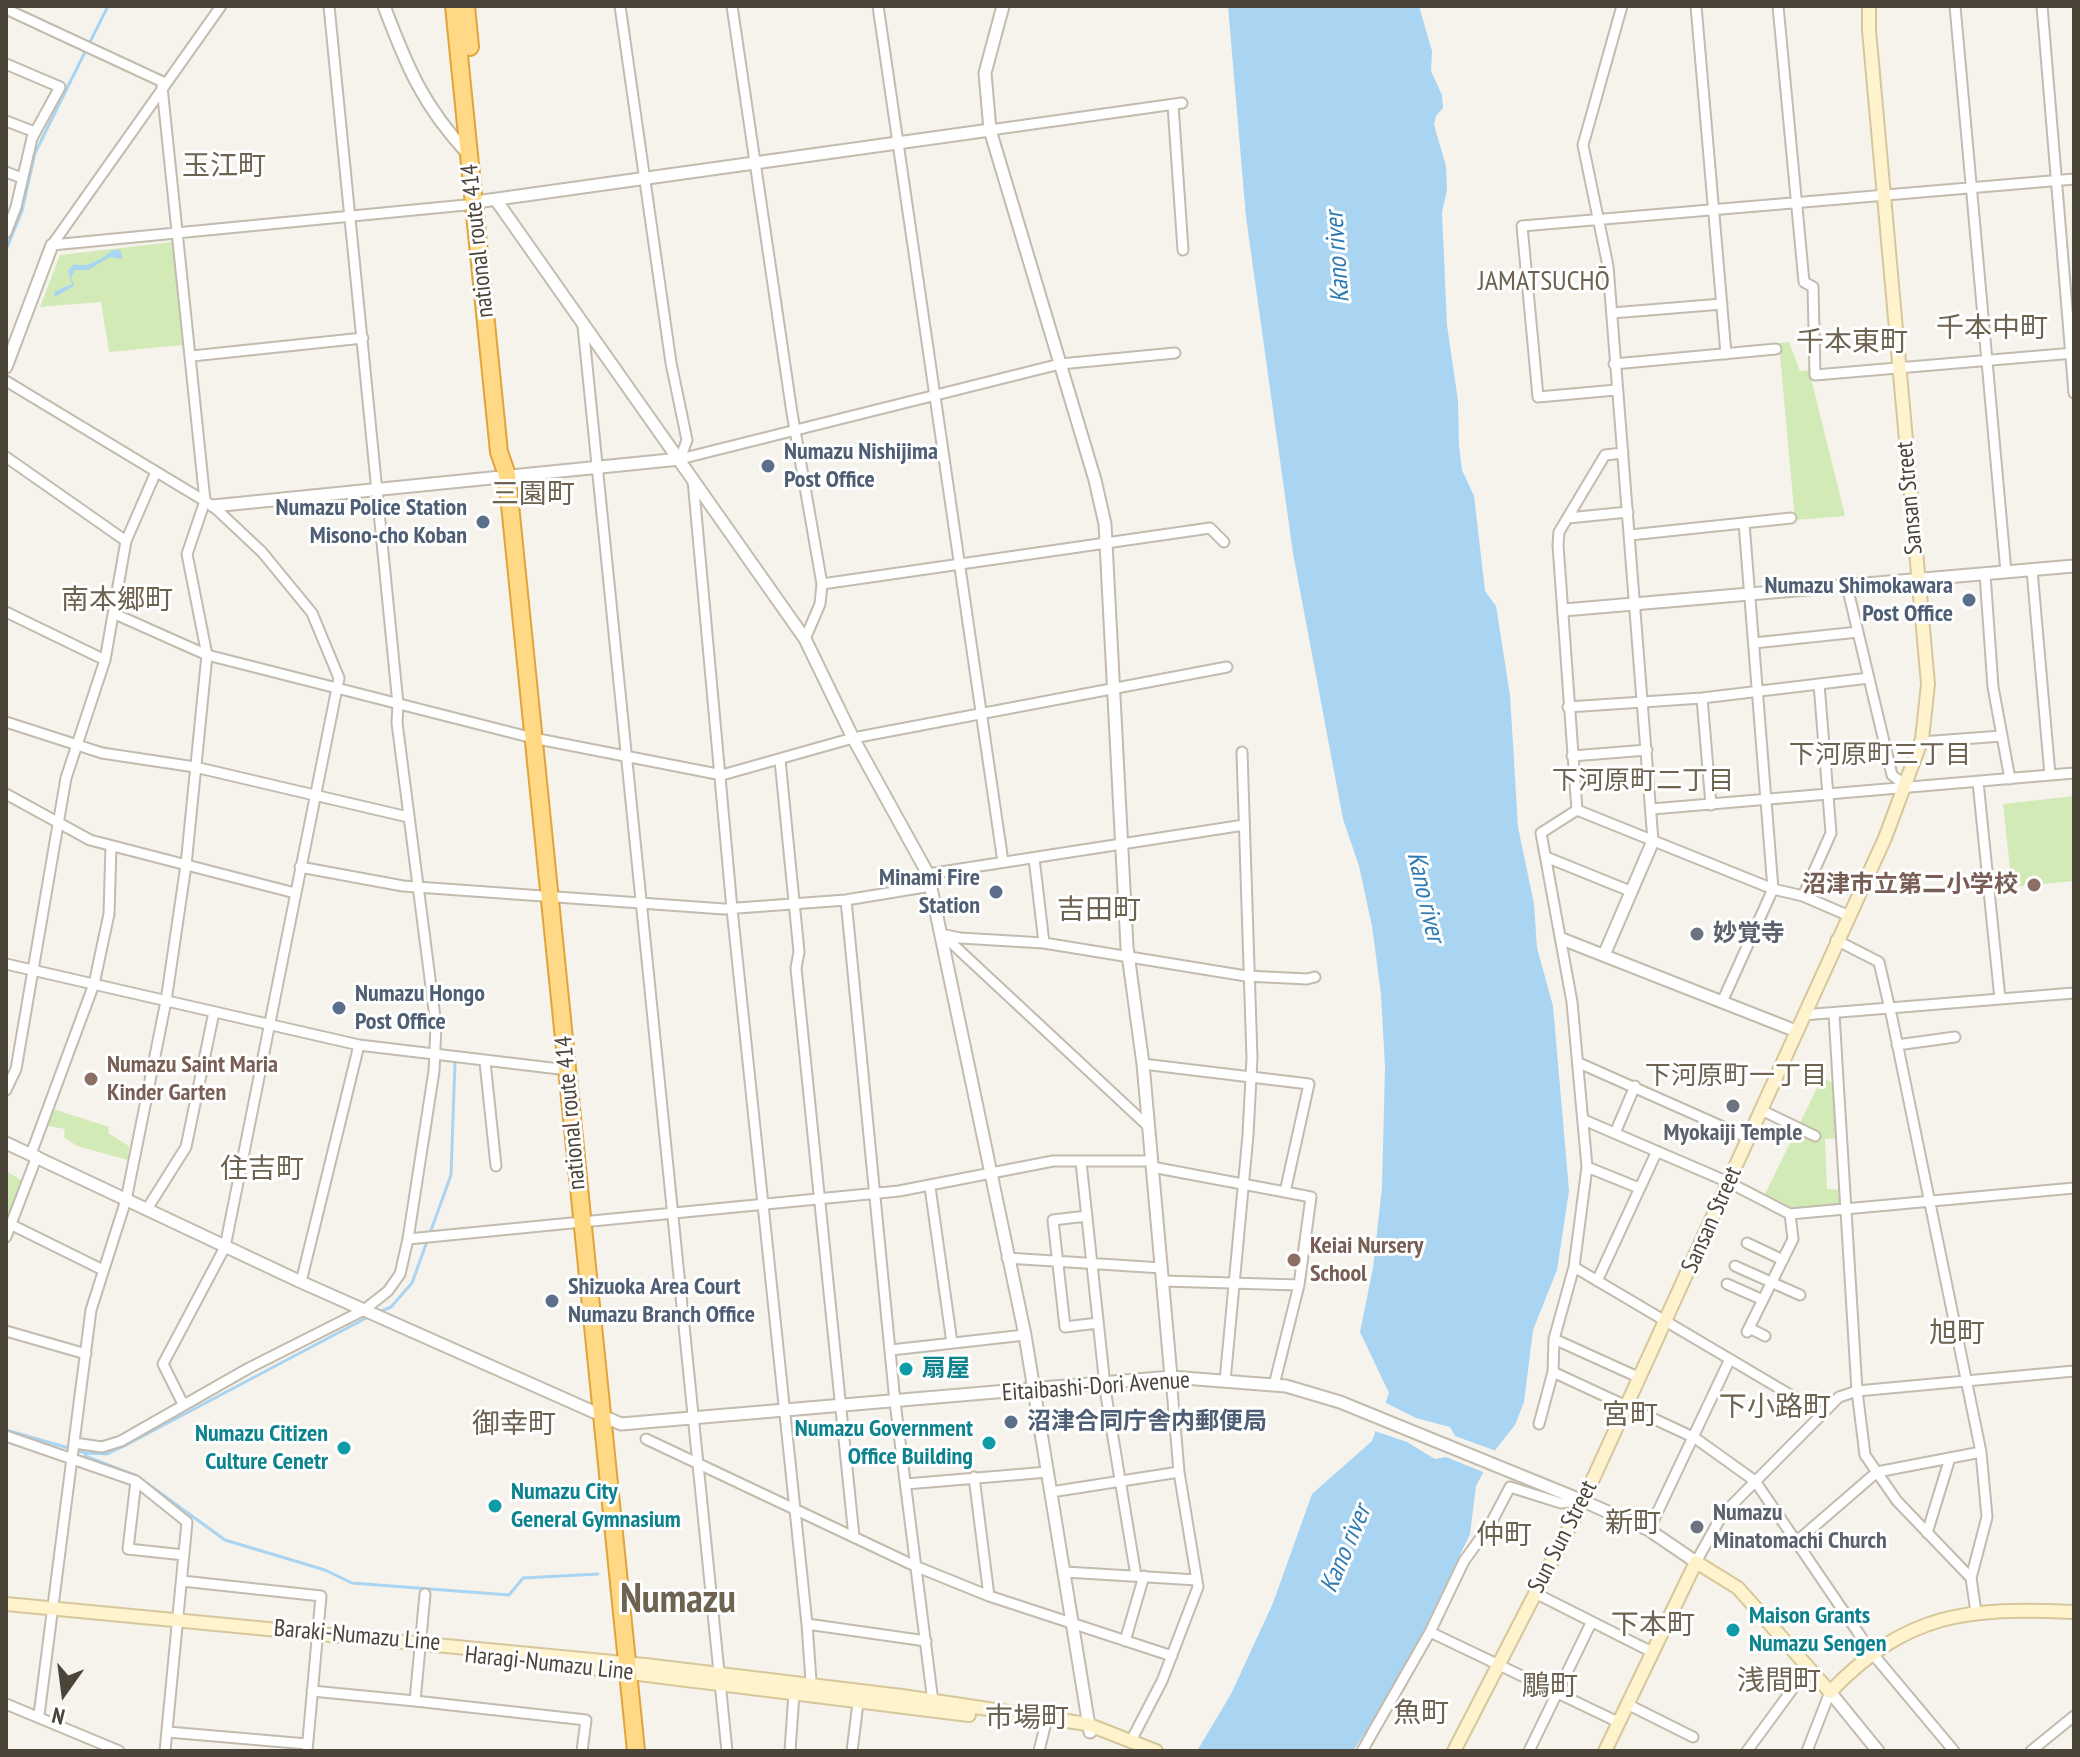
<!DOCTYPE html>
<meta charset="utf-8">
<style>
body{margin:0}
#map{position:relative;width:2080px;height:1757px;overflow:hidden;background:#f6f3ec;font-family:"PT Sans Narrow",sans-serif}
canvas{display:block}
.frame{position:absolute;inset:0;border:8px solid #4b4439;pointer-events:none}
.north{position:absolute;left:24px;top:1653px;width:80px;height:80px;-webkit-text-stroke:6px #fff;paint-order:stroke;rotate:194deg;font-size:22px;font-weight:700;line-height:32px;text-align:center;color:#4b4439}
.north::after{content:'';display:block;margin:auto;width:28px;height:36px;background:#4b4439;clip-path:polygon(50% 0,100% 100%,50% 72%,0 100%)}
</style>
<div id="map">
<canvas width="2080" height="1757"></canvas>
<div class="frame"></div>
<div class="north">N</div>
</div>
<script>
const ctx = document.querySelector('canvas').getContext('2d');
ctx.lineJoin = 'round';
function paint(path, color) { ctx.fillStyle = color; ctx.fill(path, 'evenodd'); }
function stroke(path, color, width, dash) { ctx.strokeStyle = color; ctx.lineWidth = width; ctx.lineCap = dash ? 'butt' : 'round'; ctx.setLineDash(dash || []); ctx.stroke(path); }
function drawText(font, color, halo, rows, align = 'center') {
  ctx.font = font + ' "PT Sans Narrow","Noto Sans JP",sans-serif'; ctx.lineWidth = 6; ctx.setLineDash([]); ctx.textBaseline = 'middle'; ctx.strokeStyle = halo; ctx.fillStyle = color; for (const [text, x, y, turn = 0] of rows) {
    ctx.save(); ctx.translate(x, y); ctx.rotate((+turn || 0) * Math.PI / 180); ctx.textAlign = isNaN(turn) ? turn : align; if (halo) ctx.strokeText(text, 0, 0); ctx.fillText(text, 0, 0); ctx.restore();
  }
}
paint(new Path2D(`
 M173 242 183 345 109 352 101 302 40 307 60 255Z
 M1789 342 1800 371 1809 370 1845 516 1795 520 1779 343Z
 M2074 796V881L2012 887 2003 804Z
 M1822 1078 1838 1085 1839 1138 1825 1139 1827 1189 1842 1190 1844 1207 1797 1210 1765 1194Z
 M50 1108 109 1127 108 1133 129 1146 128 1160 77 1146 64 1137 65 1129 44 1125Z
 M6 1171 23 1181 11 1222 6 1220Z`), '#d2eab5');
paint(new Path2D(`
 M1228 6H1419L1432 51 1431 71 1442 95 1443 108 1436 116 1434 125 1446 166 1447 190 1442 212 1447 325 1458 401 1459 446 1462 470 1474 496 1485 591 1496 606 1510 695 1518 827 1534 904 1537 948 1553 1006 1569 1191 1557 1270 1533 1330 1524 1402 1515 1425 1496 1449 1476 1486 1470 1534 1426 1626 1399 1681 1353 1751H1197L1231 1694 1273 1603 1312 1494 1372 1441 1389 1393 1360 1332 1373 1268 1382 1188 1385 1067 1381 994 1372 926 1359 866 1343 819 1293 553 1246 217Z
 M113 250H120L123 259 110 257 88 270H75L71 277 74 286 55 297 54 292 72 284 68 271 74 264C90 268 101 259 113 250Z`), '#a9d4f2');
paint(new Path2D(`
 M1382 1401 1416 1418 1450 1427 1455 1436 1499 1452 1488 1474 1446 1457 1435 1459 1407 1442 1372 1430Z`), '#f6f3ec');
stroke(new Path2D(`
 M89 44 108 6
 M6 250 22 211 35 153 86 50
 M379 1312 391 1307 412 1283 451 1175 455 1062
 M6 1430 86 1453 85 1456 137 1476 225 1540 325 1570 352 1583 509 1595 523 1578 598 1574
 M86 1453 107 1454 126 1445 368 1317`), '#a9d4f2', 3);
const minor = new Path2D(`
 M620 6 671 363 687 440 680 459
 M732 6 792 413 822 584 820 604 805 639
 M878 6 1003 862
 M1622 6 1583 145 1608 266 1653 841
 M1696 6 1726 354
 M1778 6 1804 282 1813 287 1815 375 2074 353
 M1955 6 2006 572
 M2042 6 2074 393
 M6 9 165 83
 M6 64 60 87 32 138 16 207 6 233
 M1173 105 1183 250
 M6 121 35 132
 M990 130 1182 103
 M6 172 22 178
 M52 245 476 204
 M52 245 221 6
 M1612 313 1722 304
 M583 326 727 1751
 M192 356 363 338
 M1614 364 1776 349
 M6 381 213 506 262 552 312 613 339 678 225 1247 163 1364 183 1404
 M1616 390 1538 397 1522 226 2074 179
 M6 457 126 541
 M680 459 1060 364 1175 353
 M693 480 732 909 807 1624 811 1681 809 1686
 M1568 518 1628 512
 M1630 535 1791 518
 M2032 570 2050 775
 M1985 574 1993 687 2010 779
 M822 584 1210 528 1224 542
 M1847 586 1892 775 1906 786
 M6 612 105 660
 M115 614 207 655 533 738 722 775 853 738 1227 667
 M1754 643 1858 632
 M1702 698 1711 805
 M1568 707 1702 698 1869 678
 M6 722 102 753 195 767 408 817
 M1921 742 2002 736
 M1572 756 1647 750
 M780 760 799 952 796 968 854 1537
 M1978 782 2000 999
 M6 794 90 840 295 893
 M1652 809 2074 773
 M1577 810 1558 545 1559 532 1605 455 1623 453
 M1577 810 1773 889 1803 896 1847 915
 M1546 857 1630 891
 M1034 858 1044 943
 M300 867 403 886 724 909 846 900 931 886
 M928 874 1244 825
 M1803 896 1831 833 1819 684
 M846 900 895 1402 933 1702
 M941 934 960 938 1044 943 1246 976 1307 979 1315 977
 M944 936 1149 1127
 M1836 940 1879 962 1892 1018 1981 1452 1987 1517 1971 1578 1976 1612
 M6 964 359 1045 568 1070
 M1722 1002 1773 889 1744 523
 M1834 1014 1857 1391 1865 1455 1897 1501 1971 1578
 M1803 1015 2074 993
 M1897 1045 1955 1037
 M485 1062 496 1166
 M1579 1063 1748 1138
 M1143 1064 1309 1084 1285 1192 1311 1197 1299 1285 1274 1385
 M6 1090 16 1069 66 778 105 660 126 541 156 472
 M1761 1110 1815 1136
 M1584 1120 1728 1182 1790 1214 2074 1188
 M1615 1133 1635 1086
 M31 1154 94 984 109 914 111 846
 M1081 1162 1106 1395 1136 1576
 M1152 1167 1285 1192
 M1587 1167 1639 1188
 M930 1187 952 1343
 M147 1209 186 1147 214 1012
 M1087 1216 1053 1220 1065 1327 1098 1323
 M12 1225 103 1270
 M6 1237 37 1156
 M408 1239 899 1191 1053 1161H1151
 M1747 1243 1783 1260
 M1007 1258 1162 1268
 M1735 1266 1800 1295
 M1574 1267 1821 1413
 M1163 1281 1299 1285
 M1597 1281 1657 1151
 M301 1282 359 1045
 M1727 1284 1763 1300
 M1749 1328 1765 1336
 M6 1331 86 1354
 M1747 1332 1793 1239 1790 1214
 M1554 1339 1640 1378
 M891 1350 1025 1335
 M1553 1372 1695 1438 1755 1481 1872 1653 1954 1751
 M1225 1381 1248 1135 1252 1058 1242 752
 M1539 1424 1553 1372 1554 1339 1574 1267 1587 1167 1572 1002 1541 833 1577 810
 M6 1436 136 1481 187 1522 165 1751
 M646 1439 915 1566 989 1596 1172 1656
 M74 1443 102 1447 121 1441 249 1368 364 1310 388 1291 400 1274 408 1239 434 1071 436 1025 397 723 398 704 329 6
 M974 1477 989 1596
 M136 1481 128 1549 184 1555
 M906 1484 1048 1472
 M1051 1492 1179 1472
 M1649 1530 1730 1359
 M1927 1533 1950 1458
 M1796 1542 1877 1472 1981 1452
 M1696 1562 1722 1515 1839 1397 1857 1391 2074 1371
 M1065 1572 1197 1580
 M182 1581 321 1596 307 1751
 M1535 1593 1652 1652
 M807 1624 926 1641
 M1430 1632 1618 1722
 M1125 1641 1144 1576
 M312 1691 415 1701 425 1594
 M415 1701 586 1720 582 1751
 M6 1704 119 1751
 M1627 1704 1693 1737
 M39 1715 91 1310 126 1200 166 1001 186 865 207 655 187 554 205 501 162 87
 M168 1732 307 1744
 M1134 1735 1162 1681 1198 1587 1179 1472 1171 1377
 M790 1751 794 1693
 M852 1751 859 1695
 M1039 1751 1047 1718
 M1362 1751 1430 1632 1464 1561 1490 1525 1510 1487 1561 1503 1580 1501
 M1529 1751 1591 1623
 M1747 1751 1808 1668
 M1807 1751 1830 1692
 M2031 1751 2074 1716`);
const tertiary = new Path2D(`
 M384 6C407 67 423 106 469 155
 M1003 6 985 73 990 130 1095 480 1105 524 1127 947 1143 1064 1171 1377
 M496 200 805 639 853 738 928 874 1025 1335 1090 1732
 M483 201 990 130
 M6 367 52 245
 M213 506 680 459
 M1564 610 2074 566
 M1562 939 1796 1031
 M1604 955 1653 841
 M6 1143 301 1282 621 1424 1171 1377 1286 1386 1340 1402 1583 1501 1649 1530 1696 1562
 M1830 1692 1878 1751`);
const secondary = new Path2D(`
 M6 1604 645 1665 902 1696 1087 1724 1156 1751
 M590 1668 969 1715
 M1454 1751 1583 1501 1885 838 1922 739 1928 684 1869 30V6
 M1605 1751 1696 1562 1738 1588 1830 1692C1907 1612 1968 1607 2074 1612`);
const trunk = new Path2D(`
 M454 6 499 452 507 475 636 1751
 M466 6 470 47`);
stroke(minor, '#c2bbae', 13);
stroke(tertiary, '#c2bbae', 15);
stroke(secondary, '#d6c79b', 16);
stroke(trunk, '#e0a43c', 20);
stroke(minor, '#fff', 9);
stroke(tertiary, '#fff', 11);
stroke(secondary, '#fff3cd', 12);
stroke(trunk, '#ffd985', 16);
for (const [x, y, r, color] of [
 [768,466,8,"#5c6f8a"],
 [483,522,8,"#5c6f8a"],
 [1969,600,8,"#5c6f8a"],
 [2034,885,8,"#8d6e63"],
 [996,892,8,"#5c6f8a"],
 [1697,934,8,"#6b7280"],
 [339,1008,8,"#5c6f8a"],
 [91,1079,8,"#8d6e63"],
 [1733,1106,8,"#6b7280"],
 [1294,1260,8,"#8d6e63"],
 [552,1301,8,"#5c6f8a"],
 [906,1369,8,"#0f9aa8"],
 [1011,1422,8,"#5c6f8a"],
 [989,1443,8,"#0f9aa8"],
 [344,1448,8,"#0f9aa8"],
 [495,1506,8,"#0f9aa8"],
 [1697,1527,8,"#6b7280"],
 [1733,1630,8,"#0f9aa8"]
]) { const dot = new Path2D(); dot.arc(x, y, r, 0, 2 * Math.PI); ctx.fillStyle = color; ctx.fill(dot); stroke(dot, '#fff', 3); }
drawText('24px', '#4b4439', '#fff', [
 ["national route 414",478,241,-96],
 ["Sansan Street",1910,498,-95],
 ["national route 414",571,1113,-95],
 ["Sansan Street",1712,1220,-66],
 ["Eitaibashi-Dori Avenue",1096,1387,-4],
 ["Sun Sun Street",1563,1537,-63],
 ["Baraki-Numazu Line",357,1636,5],
 ["Haragi-Numazu Line",549,1664,6]
]);
drawText('bold 24px', '#4e5e75', '#fff', [
 ["Numazu Nishijima",784,452],
 ["Post Office",784,480],
 ["Numazu Police Station",467,508,"right"],
 ["Misono-cho Koban",467,536,"right"],
 ["Numazu Shimokawara",1953,586,"right"],
 ["Post Office",1953,614,"right"],
 ["Minami Fire",980,878,"right"],
 ["Station",980,906,"right"],
 ["Numazu Hongo",355,994],
 ["Post Office",355,1022],
 ["Shizuoka Area Court",568,1287],
 ["Numazu Branch Office",568,1315],
 ["沼津合同庁舎内郵便局",1027,1422]
], 'left');
drawText('bold 24px', '#785e54', '#fff', [
 ["沼津市立第二小学校",2018,885,"right"],
 ["Numazu Saint Maria",107,1065],
 ["Kinder Garten",107,1093],
 ["Keiai Nursery",1310,1246],
 ["School",1310,1274]
], 'left');
drawText('bold 24px', '#5b616d', '#fff', [
 ["妙覚寺",1713,934],
 ["Myokaiji Temple",1733,1133,"center"],
 ["Numazu",1713,1513],
 ["Minatomachi Church",1713,1541]
], 'left');
drawText('bold 24px', '#0d838f', '#fff', [
 ["扇屋",922,1369],
 ["Numazu Government",973,1429,"right"],
 ["Office Building",973,1457,"right"],
 ["Numazu Citizen",328,1434,"right"],
 ["Culture Cenetr",328,1462,"right"],
 ["Numazu City",511,1492],
 ["General Gymnasium",511,1520],
 ["Maison Grants",1749,1616],
 ["Numazu Sengen",1749,1644]
], 'left');
drawText('italic 26px', '#2e7ab2', '#fff', [
 ["Kano river",1338,257,-94],
 ["Kano river",1425,897,77],
 ["Kano river",1346,1549,-67]
]);
drawText('26px', '#6e6250', '#fff', [
 ["下河原町三丁目",1880,756],
 ["下河原町二丁目",1643,782],
 ["下河原町一丁目",1736,1077]
]);
drawText('28px', '#6e6250', '#fff', [
 ["玉江町",224,167],
 ["JAMATSUCHŌ",1544,282],
 ["千本中町",1992,329],
 ["千本東町",1852,343],
 ["三園町",533,495],
 ["南本郷町",117,601],
 ["吉田町",1099,911],
 ["住吉町",262,1170],
 ["旭町",1957,1334],
 ["下小路町",1775,1408],
 ["宮町",1630,1416],
 ["御幸町",514,1425],
 ["新町",1633,1524],
 ["仲町",1504,1536],
 ["下本町",1653,1626],
 ["浅間町",1779,1682],
 ["鵰町",1550,1687],
 ["魚町",1421,1714],
 ["市場町",1027,1719]
]);
drawText('bold 40px', '#6e6250', '#fff', [
 ["Numazu",678,1601]
]);
</script>
